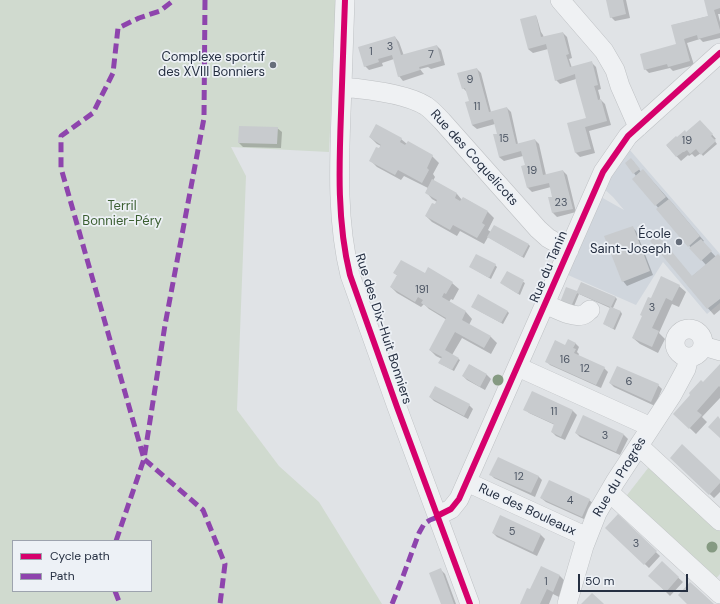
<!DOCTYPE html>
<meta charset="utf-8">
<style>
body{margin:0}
#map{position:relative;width:720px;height:604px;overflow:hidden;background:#e0e3e6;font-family:"DM Sans",sans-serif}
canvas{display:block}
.legend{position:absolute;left:12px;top:540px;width:140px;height:52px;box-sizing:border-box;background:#edf1f6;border:1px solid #9da3ae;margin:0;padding:5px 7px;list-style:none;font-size:12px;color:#252f41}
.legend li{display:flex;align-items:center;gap:8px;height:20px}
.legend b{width:20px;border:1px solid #9da3ae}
.scale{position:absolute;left:578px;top:574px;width:110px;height:18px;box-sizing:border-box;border:2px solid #252f41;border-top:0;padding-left:5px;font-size:12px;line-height:14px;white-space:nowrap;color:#252f41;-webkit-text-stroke:3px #edf1f6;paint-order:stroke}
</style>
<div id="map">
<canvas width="720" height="604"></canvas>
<ul class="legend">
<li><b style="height:5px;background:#d6006c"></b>Cycle path</li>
<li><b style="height:5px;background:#8e44ad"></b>Path</li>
</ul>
<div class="scale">50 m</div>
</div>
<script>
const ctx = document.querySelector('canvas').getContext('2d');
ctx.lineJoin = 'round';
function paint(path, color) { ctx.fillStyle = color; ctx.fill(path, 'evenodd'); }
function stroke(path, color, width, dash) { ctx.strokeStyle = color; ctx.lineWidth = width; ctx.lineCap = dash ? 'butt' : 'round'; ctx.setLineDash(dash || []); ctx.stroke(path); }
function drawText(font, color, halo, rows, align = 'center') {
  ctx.font = font + ' "DM Sans",sans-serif'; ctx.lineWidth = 3.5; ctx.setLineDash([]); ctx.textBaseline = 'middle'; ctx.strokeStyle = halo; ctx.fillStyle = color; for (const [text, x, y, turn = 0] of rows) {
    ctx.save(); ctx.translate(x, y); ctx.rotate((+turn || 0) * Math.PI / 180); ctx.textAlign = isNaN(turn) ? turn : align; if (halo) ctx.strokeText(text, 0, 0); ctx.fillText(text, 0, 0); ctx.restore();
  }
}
paint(new Path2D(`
 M629 149 720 254V303L707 314 663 262 636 305 568 275 601 197 624 210 613 197 602 187Z`), '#d0d6dd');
paint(new Path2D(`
 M0 0H336L329 152 231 147 246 176 237 410 279 466 319 502 382 604H0ZM13 541H151V591H13Z
 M652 463 720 529V574L713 582 624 499Z`), '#d0dacf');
paint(new Path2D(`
 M607 0H626L630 18 615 21 611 17Z
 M705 0H720V14H718L720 22V38L703 42 700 39 687 43 694 65 673 71 670 68 649 73 645 69 678 45 673 25 709 16Z
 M536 16 537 18 541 32 543 35 544 38 563 33 567 37 572 58 569 59 572 68 592 63 596 67 601 89 598 90 600 97V99L605 104 611 125 589 131 595 153 580 157 576 153 568 124 587 119 576 79 560 84 556 80 548 49 533 53 528 49Z
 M395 37 399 42 404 56 437 46 441 50 445 65 431 69 428 67 420 69 423 73 424 74 403 81 399 76 394 59 382 63 383 66 369 70 365 66Z
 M477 69 481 73 491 112 507 108 511 112 518 144 535 140 539 144 546 175 563 171 567 175 576 212 557 217 553 213V197L551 187 532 192 528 188 522 167 526 165 523 156 504 161 499 157 498 134 495 124 477 129 472 125 470 102 467 92 463 88Z
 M704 125 716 139 714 140 717 144 703 156 701 153 695 157 692 154 689 156 688 155 681 161 667 146 686 133Z
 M277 128 282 132 281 148 243 147 239 143Z
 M370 137 401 139 407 144 408 143 432 156 439 163 433 174 435 177 433 181 457 194 462 200 464 198 488 212 494 218 488 230 491 232 494 226 529 245 530 246 524 258 488 237 484 244 460 231 457 236 432 222 426 216 437 202 432 199 426 192 428 188 404 176 401 180 377 167 370 160 381 146 377 144Z
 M633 161 641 172 647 175 673 204 704 241 702 242 716 257H720V310L714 315 685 282 706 265 658 210 659 209 656 205 636 176 634 173Z
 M632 227 636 231 653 275 627 286 623 281Z
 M495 265 497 267 491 279 472 268Z
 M507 272 525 283 520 295 501 283Z
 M394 273 425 275 452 283 459 289 453 300 451 299 449 302 466 312 472 319 469 325 491 337 497 343 491 354 462 338 452 355 460 360 454 371 441 364 442 359 436 356 430 350 447 320 429 309 424 304 421 307 397 293 391 287 398 276Z
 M679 286 686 292 679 307 672 304 659 333 665 339 658 353 640 344 633 338 651 300Z
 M577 293 615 297 617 299 613 308 621 312 622 314 615 330 606 325 610 308 579 294 572 311 562 306Z
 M472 307 507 311 509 313 503 324Z
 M575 343 579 347 577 352 579 354 578 356 604 368 608 372 601 388 550 365 546 361 566 346Z
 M470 365 487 375 491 379 485 390 467 380 463 376Z
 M720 365V398L702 417 707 422 696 434 675 414Z
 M610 383 658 385 662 389 655 406 614 387Z
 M532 392 573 411 577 415 565 440 556 436 552 432 555 425 529 413 525 409Z
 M430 397 469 405 473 409 468 419 434 401Z
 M576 433 624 435 628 439 620 455 580 437Z
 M671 458 720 481V492L714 498Z
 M490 474 538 476 542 480 535 497 494 478Z
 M541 498 589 500 594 504 586 520 546 502Z
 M618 516 660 556 649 568 607 528Z
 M501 517 541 535 545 539 537 556 497 537 493 533Z
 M662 563 683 582 670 596 650 576Z
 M541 568 560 576 566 582 559 597 553 594 549 604H521L531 591Z
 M441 570 445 574 456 604H442Z`), '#0003');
paint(new Path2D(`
 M606 0H623L626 14 610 18Z
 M704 0H720V8L714 10 720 30V33L698 39 697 35 684 39 690 61 668 67 667 64 644 70 640 54 676 44 671 25 708 16Z
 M536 15 541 37 563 32 569 54 566 55 570 67 592 61 598 85 594 86 596 92 598 100 601 99 607 121 585 127 591 149 575 153 567 123 586 118 576 82 575 74 555 81 546 44 528 49 520 19Z
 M395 36 401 55 437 45 441 61 419 67 420 70 398 77 392 55 378 59 379 62 364 67 358 47Z
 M477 68 489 112 507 107 516 144 535 139 543 175 563 170 573 209 552 213 548 197H552L549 183 527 188 521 166 525 165 521 151 499 157 493 134H497L493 119 472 125 465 102 469 101 465 88 462 89 457 73Z
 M700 120 713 134 711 136 716 141 701 155 696 149 690 154 687 150 684 152H683L676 157 666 145 676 136 677 137 685 130 686 132Z
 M376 124 402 138 400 142 405 145 408 141 433 155 427 168 429 170 422 183 398 170 395 175 369 161 376 147 379 148 381 145 369 137Z
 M239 126 278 127 277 144 238 143Z
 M631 158 640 169 633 174 625 163Z
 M643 169 666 197 655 206 632 179Z
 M432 179 457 193 455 198 460 201 463 197 488 211 482 223 485 225 477 238 453 225 450 230 425 216 432 203 435 204 437 200 425 193Z
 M669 199 700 236 688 247 656 209Z
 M494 225 529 244 522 257 487 237Z
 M633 226 650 271 622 282 604 236Z
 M658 235 692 276 718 254 720 256V299L707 309 650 241Z
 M701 239 712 251 701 261 689 248Z
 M476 254 496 264 489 278 469 267Z
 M401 260 425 273 428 267 453 282 446 294 444 293 442 297 466 311 462 320 491 336 484 348 455 332 445 350 459 358 452 370 438 363 442 357 429 350 446 318 421 303 423 300 418 297 415 302 390 287 397 275 393 273Z
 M507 271 524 280 518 294 500 283Z
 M661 276 680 285 672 301 666 298 652 328 659 331 652 347 632 338 642 316 640 315 648 297 651 298Z
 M581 282 616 297 611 307 621 311 613 329 603 324 610 307 577 293 570 309 559 305 566 287 577 291Z
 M478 294 508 311 501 323 471 307Z
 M568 339 576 343 573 348 576 349 574 353 605 367 596 385 545 362 555 340 565 345Z
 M469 364 487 374 480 387 462 376Z
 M720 364V387L719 386 697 411 702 415 689 429 673 414 690 395 689 393 701 380 703 382Z
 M617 366 659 384 651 402 609 383Z
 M435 386 470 404 464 416 429 397Z
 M532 391 573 410 561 437 551 432 554 424 523 410Z
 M583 415 624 434 616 452 575 433Z
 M718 416 720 419V438L708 427Z
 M682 444 720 480V483L709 495 670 458Z
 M498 457 539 476 531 493 489 475Z
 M549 480 590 499 582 517 540 498Z
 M618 514 657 551 644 565 605 528Z
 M500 515 541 534 533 552 492 533Z
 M662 561 679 577 666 592 648 576Z
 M541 566 560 575 553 592 547 589 540 604H520L527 588 530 589Z
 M441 568 454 604H441L429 573Z
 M690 582 700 591 714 604H687L678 595Z
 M592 593 602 602 604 604H581Z`), '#c8cbce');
const minor = new Path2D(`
 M345 0C344 38 342 75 341 113 339 167 337 222 350 275L397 407 470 604
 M560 0 604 51 615 70 620 86 638 127
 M342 87C365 89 407 94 426 106 432 110 437 116 442 121L538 229 548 238 569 250
 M545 304C555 308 575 320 585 314 587 313 588 311 590 310
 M675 343a14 14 0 1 1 28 0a14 14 0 1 1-28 0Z
 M703 346 720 351
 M518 367 651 427
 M639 446 720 521
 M467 482 587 537
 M609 492 720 594
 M437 516 451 509 459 499 603 172 628 136 720 53
 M567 604 584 546 597 513 615 482 672 395 686 369 689 357`);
stroke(minor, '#bec1c4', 20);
stroke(minor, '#eff1f3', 19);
stroke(new Path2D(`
 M205 0 204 118 165 325 144 459 203 510 225 564 220 604
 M116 541 144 459 61 168V136L93 113 113 73 118 28 139 18 160 11 174 0
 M115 591 120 604
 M392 604 402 579 419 533 424 524 430 520 438 517`), '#8e44ad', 5, [10, 5]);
stroke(new Path2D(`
 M345 0C344 38 342 75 341 113 339 167 337 222 350 275L397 407 470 604
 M437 516 451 509 459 499 603 172 628 136 720 53`), '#d6006c', 6);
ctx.fillStyle = '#859a82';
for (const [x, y] of [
 [498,380],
 [712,547]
]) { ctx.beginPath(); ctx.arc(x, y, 5.5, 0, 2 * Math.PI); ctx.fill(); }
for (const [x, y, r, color] of [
 [273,65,4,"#666e7b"],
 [679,242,4,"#666e7b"]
]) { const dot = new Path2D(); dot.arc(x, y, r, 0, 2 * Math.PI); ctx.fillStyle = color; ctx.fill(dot); stroke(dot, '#edf1f6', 1.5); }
drawText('11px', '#4e5765', null, [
 ["3",390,47],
 ["1",371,52],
 ["7",431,55],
 ["9",470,80],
 ["11",477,107],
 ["15",504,139],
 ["19",687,141],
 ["19",532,171],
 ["23",561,203],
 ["191",422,290],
 ["3",652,308],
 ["16",565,360],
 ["12",585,369],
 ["6",629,382],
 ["11",554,412],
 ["3",605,436],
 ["12",519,477],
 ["4",570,501],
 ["5",512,532],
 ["3",636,544],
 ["1",546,582]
]);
drawText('13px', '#252f41', '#edf1f6', [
 ["Complexe sportif",265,58],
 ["des XVIII Bonniers",265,73],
 ["École",671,235],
 ["Saint-Joseph",671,250]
], 'right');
drawText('13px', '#252f41', '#edf1f6', [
 ["Rue des Coquelicots",474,158,48],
 ["Rue du Tanin",549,267,-67],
 ["Rue des Dix-Huit Bonniers",383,329,72],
 ["Rue du Progrès",620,477,-59],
 ["Rue des Bouleaux",527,510,25]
]);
drawText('13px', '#3a5e31', '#edf1f6', [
 ["Terril",122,207],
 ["Bonnier-Péry",122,222]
]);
</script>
